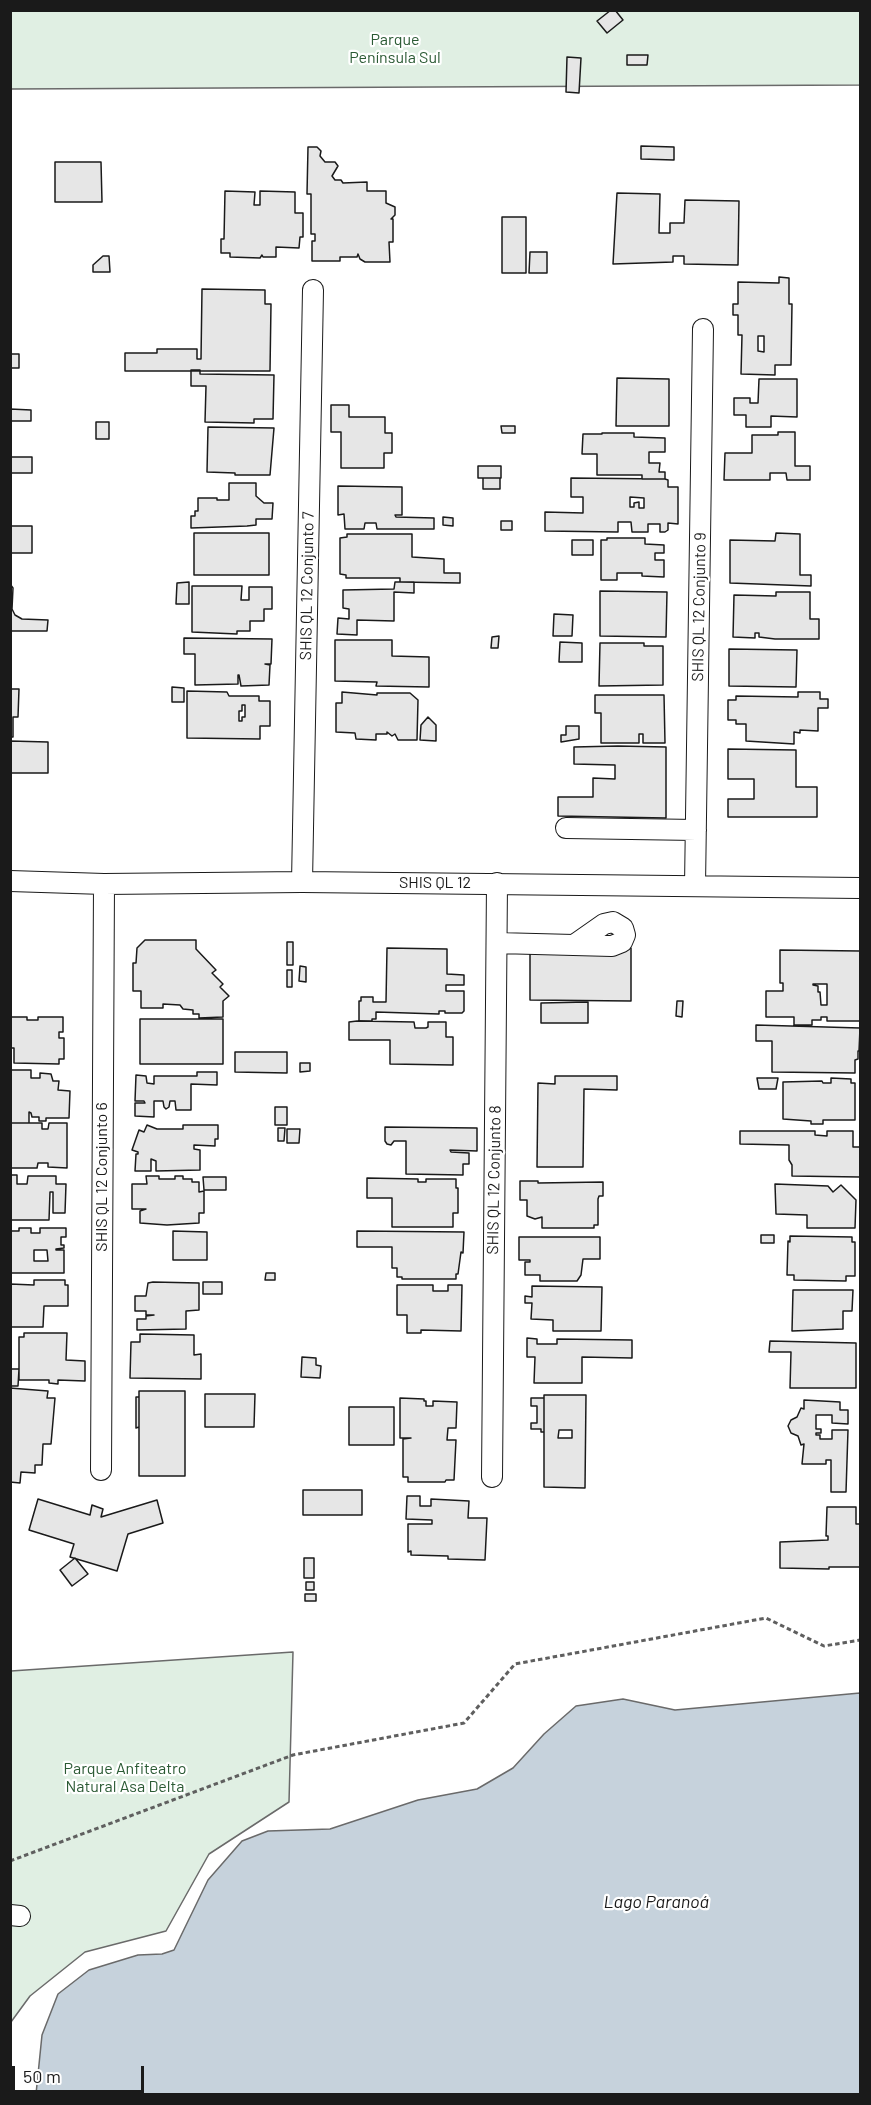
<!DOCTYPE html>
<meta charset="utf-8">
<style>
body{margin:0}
#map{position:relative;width:871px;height:2105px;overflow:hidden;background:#fff;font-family:Barlow,sans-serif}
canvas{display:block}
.frame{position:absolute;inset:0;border:12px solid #1a1a1a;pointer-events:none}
.scale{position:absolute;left:12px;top:2066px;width:132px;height:27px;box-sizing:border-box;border:3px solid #1a1a1a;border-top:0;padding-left:8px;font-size:18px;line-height:21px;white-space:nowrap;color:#1a1a1a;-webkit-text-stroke:4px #fff;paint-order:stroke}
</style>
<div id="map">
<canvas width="871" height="2105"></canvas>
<div class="frame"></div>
<div class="scale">50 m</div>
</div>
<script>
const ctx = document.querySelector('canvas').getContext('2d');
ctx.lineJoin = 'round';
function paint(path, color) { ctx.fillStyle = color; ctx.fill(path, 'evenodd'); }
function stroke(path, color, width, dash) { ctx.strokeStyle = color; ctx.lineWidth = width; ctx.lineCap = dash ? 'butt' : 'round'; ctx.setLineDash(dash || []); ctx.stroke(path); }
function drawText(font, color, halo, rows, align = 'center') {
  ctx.font = font + ' Barlow,sans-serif'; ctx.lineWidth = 4.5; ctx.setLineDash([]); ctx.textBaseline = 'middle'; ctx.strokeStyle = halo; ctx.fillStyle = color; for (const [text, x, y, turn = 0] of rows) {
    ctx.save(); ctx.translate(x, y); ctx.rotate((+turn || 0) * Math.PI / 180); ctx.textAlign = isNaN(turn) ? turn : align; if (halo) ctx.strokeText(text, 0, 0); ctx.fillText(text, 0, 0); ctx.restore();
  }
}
const green = new Path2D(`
 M10 11H860V85L11 89Z
 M293 1652 289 1802 209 1854 166 1931 85 1952 30 1996 11 2022V1671Z`);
paint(green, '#e0efe3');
stroke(green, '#6a6a6a', 1.5);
const water = new Path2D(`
 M860 1693V2094H36L42 2035 58 1994 89 1970 138 1955 162 1954 174 1950 208 1880 242 1841 268 1831 330 1829 418 1800 477 1789 513 1768 544 1734 576 1706 623 1699 675 1710Z`);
paint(water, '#c6d2dc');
stroke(water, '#6a6a6a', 1.5);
const building = new Path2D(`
 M611 10H615L623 20 607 33 597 21Z
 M627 55H648L647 65H627Z
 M567 57 581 58 579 93 566 92Z
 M641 146 674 147V160L641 159Z
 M308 147H317L321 151 320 156 325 162H335L338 166 332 176 335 180H341L343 183 367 182V191H386V203L395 207V215L391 219H393V242H389L390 262H365L360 259 358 254 357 257H340V261H312V241H315V234H311V194H307Z
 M55 162H101L102 202H55Z
 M225 191 255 192 254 205H260V191L295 192V213H303V237H300L299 248 276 247V257H263L262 255 260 258 230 257V253H221V239H224Z
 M617 193 660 194 659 233H670V223H684L685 200 739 201 738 265 684 264V256H673V262L613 264Z
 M502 217H526V273H502Z
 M530 252H547V273H529Z
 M103 256H109L110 272H93V265Z
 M779 277 789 278V304H792L791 365H775V375L741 374 742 335H738V315H733V304H738V282L779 283ZM758 336H764V352L758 351Z
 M202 289 265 290V304H271L270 371H125V353H157V349H197V359H201Z
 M10 354H19V368H10Z
 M191 370H200V374L274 375 273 419H254V423L205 422 206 386H191Z
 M617 378 669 379V426H616Z
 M759 379H797V417L771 416V427H746V415H734V398H750V403H758Z
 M331 405H349V417H385V433H392V453H384V468H341V432H331Z
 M10 409 31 410V421H10Z
 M96 422H109V439H96Z
 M501 426H515V433H502Z
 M208 427 274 428 270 475H235V473L207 472Z
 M778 432H795V466H810V480H787L786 473H770V480H724L725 453H752V435H778Z
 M602 433H634V437L665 438V452H649V463H660L659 472H665V479H642V475H597V454H582L583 434H602Z
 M10 457H32V473H10Z
 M478 466H501V478H478Z
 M483 478H500V489H483Z
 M571 478 665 479 668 480V487H678V524L668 523V530L665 532H660V524H648V532H632L631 522H618V532L545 531V512L583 513V497H571ZM630 497 644 498V508H639V502L634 503V507H630Z
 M229 483H256V496L264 503H273L272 519H256V525L247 526 191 528V516H195V511H198V498H217V500H229Z
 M338 486 402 487V515H395L396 517 434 518V529H377L376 523H365L364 529H345L344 514 338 515Z
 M443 517 453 518V526L443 525Z
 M501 521H512V530H501Z
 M10 526H32V553H10Z
 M194 533H269V575H194Z
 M776 533 800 534V575H811V586L730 583V540L775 541Z
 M347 534H412V557L444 559V573H460V583L400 582V578H346V575L340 574V538L347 537Z
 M607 538H645V544L664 545V553H655V560H664V577L642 576V573H617V580H601V540H607Z
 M572 540H593V555H572Z
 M189 582V604H176L177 583Z
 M395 582H414V593L394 592V621L357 620V635L337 634 338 618 349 619V609L343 608V590L394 589Z
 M10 584 13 588 12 609 15 615 22 619 48 620 47 631H10Z
 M192 586H242L241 600H249V587H272V609H264V621H250V631H237V634L192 632Z
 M600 591 667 592 666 637 600 636Z
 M776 592H810V619H819V639H775L759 637V633H755V638L733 637 734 595 776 596Z
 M554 614 573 615 572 636H553Z
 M499 636 498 648H491L492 637Z
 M184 638 272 639 271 664H265L270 665 269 685 241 686 239 675H238V684L195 685V654H184Z
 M335 640H392V656L429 657V687L376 686 377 682 335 681Z
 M560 642 582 643V662H559Z
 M600 643H644V646H663V685L599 686Z
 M729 649 797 650 796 687 729 686Z
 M172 687 184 688V702H172Z
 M10 689H19L18 717H13V737H10Z
 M187 691 227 692 229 696H259V701H270V726H260V739L187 738ZM242 705H245V717H242V721H239V711H242Z
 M342 692 377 695V693H410L418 700 417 740H398L395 734 392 736 387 732V734H376V740L356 739 355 733 336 732V703H342Z
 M798 692H820V699H828V708H818V731L800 730V733L794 732V744L746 741V724H736V720H728V700H736V696L798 697Z
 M595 695H664L665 743H643V734H639V743H601V713H595Z
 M428 717 436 725V741L420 740 421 725Z
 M566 726H579V739L561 742V735H566Z
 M10 741 48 742V773H10Z
 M618 746 666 747V818L558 816V797H593V778L615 779V765L574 764V747Z
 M728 749 796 750V787H817V817H728V799H754V779H728Z
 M145 940H196V949L216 970 212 973 223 984 220 987 229 996 223 1001V1017L199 1018V1014H193V1010L183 1009 180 1005 163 1004V1008H141V991H133V963H136L137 948Z
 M287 942H293V965H287Z
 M387 948 447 949V974L464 975V985H446V991H464V1011L462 1013H445V1011H439V1014L376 1012V1019H372V1021H359V1001H361V997H373V1002H386Z
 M530 948H631V1001L530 1000Z
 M780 950 860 951V1021H827V1017H821V1020H812V1025H794V1017H766V991H783V983H780ZM813 984H827V1005H821L820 992H818V986L813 985Z
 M300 966 306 967V982L299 981Z
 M287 970H292V987H287Z
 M677 1001H683L682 1017 676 1016Z
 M588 1002V1023H541V1003Z
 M11 1017H27V1020H38V1017H63V1032H59V1038H64V1059H59V1064L14 1063V1048H11Z
 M140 1019H223V1064H140Z
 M357 1021 414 1022 415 1028H426L428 1027V1022H446V1037H453V1065L390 1064V1040H349V1022Z
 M756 1025 860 1028 859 1051H858V1059L855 1060V1073L772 1072V1041H756Z
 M235 1052H287V1073L235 1072Z
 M300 1063H310V1071L300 1072Z
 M10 1070H31V1078H40V1073L51 1074 53 1081H59L58 1090 70 1091 69 1118H46V1121H39V1117H32L31 1113 29 1112V1123H10Z
 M197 1072H217V1085L191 1084V1110H176L175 1101H170L169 1107 166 1109 164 1107 163 1101H154V1117L135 1116V1103H145L144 1101H135L136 1075 146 1076 147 1083 154 1084V1076H197Z
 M555 1076H617V1090L584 1089 583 1167H537L538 1083 555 1084Z
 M757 1078H778L776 1089H759Z
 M831 1078 851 1079V1083H855V1120H823V1124H811V1121L783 1119V1082L822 1081 823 1083H831Z
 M275 1107H287V1125H275Z
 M10 1123H42V1129H48L49 1123H67V1168L48 1167V1163H38L37 1168H10Z
 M147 1125 157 1129H183V1125H218V1139H215V1146L194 1145V1149L200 1150V1170L156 1171V1161L151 1159V1171H135L136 1154H138V1152L132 1150 139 1130 144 1132Z
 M385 1127 477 1128V1151L450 1150 451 1152 469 1153V1164H463V1175L406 1174V1141H394L391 1145 387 1144 385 1141Z
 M278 1128H285L284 1141H278Z
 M287 1129H300L299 1143H287Z
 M740 1131H815V1135L827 1136V1131H853V1147H860V1177L792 1176V1165L789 1160V1145L740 1144Z
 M10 1175H17V1184H27L28 1176H56V1184H66L65 1213H53V1192H50L49 1220H10Z
 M146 1176H159V1179H175V1176H183V1179H192V1182H199V1192L204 1191V1213H199V1223L167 1225 140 1223V1211L146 1209H132V1184H147Z
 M203 1177H226V1190H204Z
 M367 1178 418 1179V1182H426V1179H456V1188H458V1213H453V1227H392V1198H367Z
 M520 1181H538V1183L603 1182V1196H599L598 1199V1225H594V1228H542V1217L535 1219 527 1216V1200H520Z
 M775 1184 828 1186 833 1192 841 1185 856 1200 855 1228H807V1215L776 1214Z
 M19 1228H31V1233H40V1228H66V1237H61V1245H64V1248L56 1249V1250H64V1273H10V1231H19ZM34 1250H47L48 1261H34Z
 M173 1231 207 1232V1260H173Z
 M357 1231 464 1232 463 1253 461 1252 458 1274H456V1279H402V1277H397V1268H392V1247H357Z
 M761 1235H774V1243H761Z
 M790 1236 852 1237V1242H855V1276H846V1281L794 1280V1275H787L788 1241 790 1242Z
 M519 1237H600V1259H583L581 1275 577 1281H540V1275H525V1262H530V1260H519Z
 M266 1273H275V1280H265Z
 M34 1280H65V1285H68V1306H44L43 1327H10V1284L34 1285Z
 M153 1282 199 1283V1310L186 1311V1329L137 1330V1319H146V1316L154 1315H146V1311H135V1296H146L148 1283Z
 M203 1282H222V1294H203Z
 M397 1285H433V1291H448V1285H462L461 1331 421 1330V1333H407V1315H397Z
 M532 1286 602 1287 601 1331H553V1320L531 1319 532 1303H525V1296L532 1297Z
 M793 1290H853L852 1311H843V1329L792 1331Z
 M24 1333H67L66 1360 85 1361V1381L58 1380V1384L49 1383V1380H19V1337H24Z
 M140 1334 194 1335V1355L201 1354V1379L130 1378 131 1342H140Z
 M527 1338 537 1339V1344H557V1339L632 1340V1358L582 1357V1383H534L535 1357H527Z
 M770 1341 856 1343V1388H790L791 1352H769Z
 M302 1357 316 1358V1365L321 1366 320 1378 301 1377Z
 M10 1369H19L18 1386H10Z
 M10 1388 48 1391 47 1398H55L51 1444H43L42 1465H35V1473L21 1472 20 1483 10 1482Z
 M139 1391H185V1476H139Z
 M205 1394H255L254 1427H205Z
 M544 1395H586L585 1488 544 1487ZM559 1430H572V1438H558Z
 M136 1397H139V1427L136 1428Z
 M400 1398 424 1399V1401H426V1406H433V1401L457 1402 456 1428H448L447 1440H456L454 1480H446L445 1482H408V1477H403V1439L411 1438H400Z
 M531 1398H544V1432H541V1429H531V1423H537V1406H531Z
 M804 1400 840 1402V1410H848V1424L832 1423V1415H816V1429H821V1433H816V1435H820V1439H832V1430H848L846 1492H831V1460H826V1464H802L804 1444 801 1445 798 1436 791 1433 788 1426 791 1420 797 1417 801 1408 804 1409Z
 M349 1407H394V1445H349Z
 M303 1490H362V1515H303Z
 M407 1496H420V1506H431V1499L469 1501 468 1518H487L485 1560 448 1559V1556L411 1555V1551L408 1552V1524H432V1520L406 1519Z
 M38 1499 90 1515 92 1505 103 1509 101 1517 157 1500 163 1523 128 1534 117 1571 70 1557 74 1544 29 1530Z
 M827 1507H856V1524H860V1567H829V1569L780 1568V1542L828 1540V1536H826Z
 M75 1558 88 1574 72 1586 60 1570Z
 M304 1558H314V1578H304Z
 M306 1582H314V1590H306Z
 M305 1594H316V1601H305Z`);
paint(building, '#e6e6e6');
stroke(building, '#1a1a1a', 1.5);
const minor = new Path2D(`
 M566 828 696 830
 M10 881 104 884 302 882 860 888
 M302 882 313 290
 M695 886 703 329
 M497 943 612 946 622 942 625 935 623 928 613 922 604 924 574 945
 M101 1470 104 884
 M492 1477 497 883
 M10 1915 20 1916`);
stroke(minor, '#1a1a1a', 22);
stroke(new Path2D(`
 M10 1861 293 1755 464 1723 515 1664 766 1618 824 1646 860 1640`), '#5f5f5f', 3, [4.5, 3]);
stroke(minor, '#fff', 20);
drawText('16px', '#2b5a34', '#fff', [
 ["Parque",395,40],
 ["Península Sul",395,58],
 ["Parque Anfiteatro",125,1769],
 ["Natural Asa Delta",125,1787]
]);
drawText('16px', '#1a1a1a', '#fff', [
 ["SHIS QL 12 Conjunto 7",307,586,-89],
 ["SHIS QL 12 Conjunto 9",699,607,-89],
 ["SHIS QL 12",435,883],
 ["SHIS QL 12 Conjunto 6",102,1177,-90],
 ["SHIS QL 12 Conjunto 8",494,1180,-89]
]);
drawText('italic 18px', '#1a1a1a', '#fff', [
 ["Lago Paranoá",656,1902]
]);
</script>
